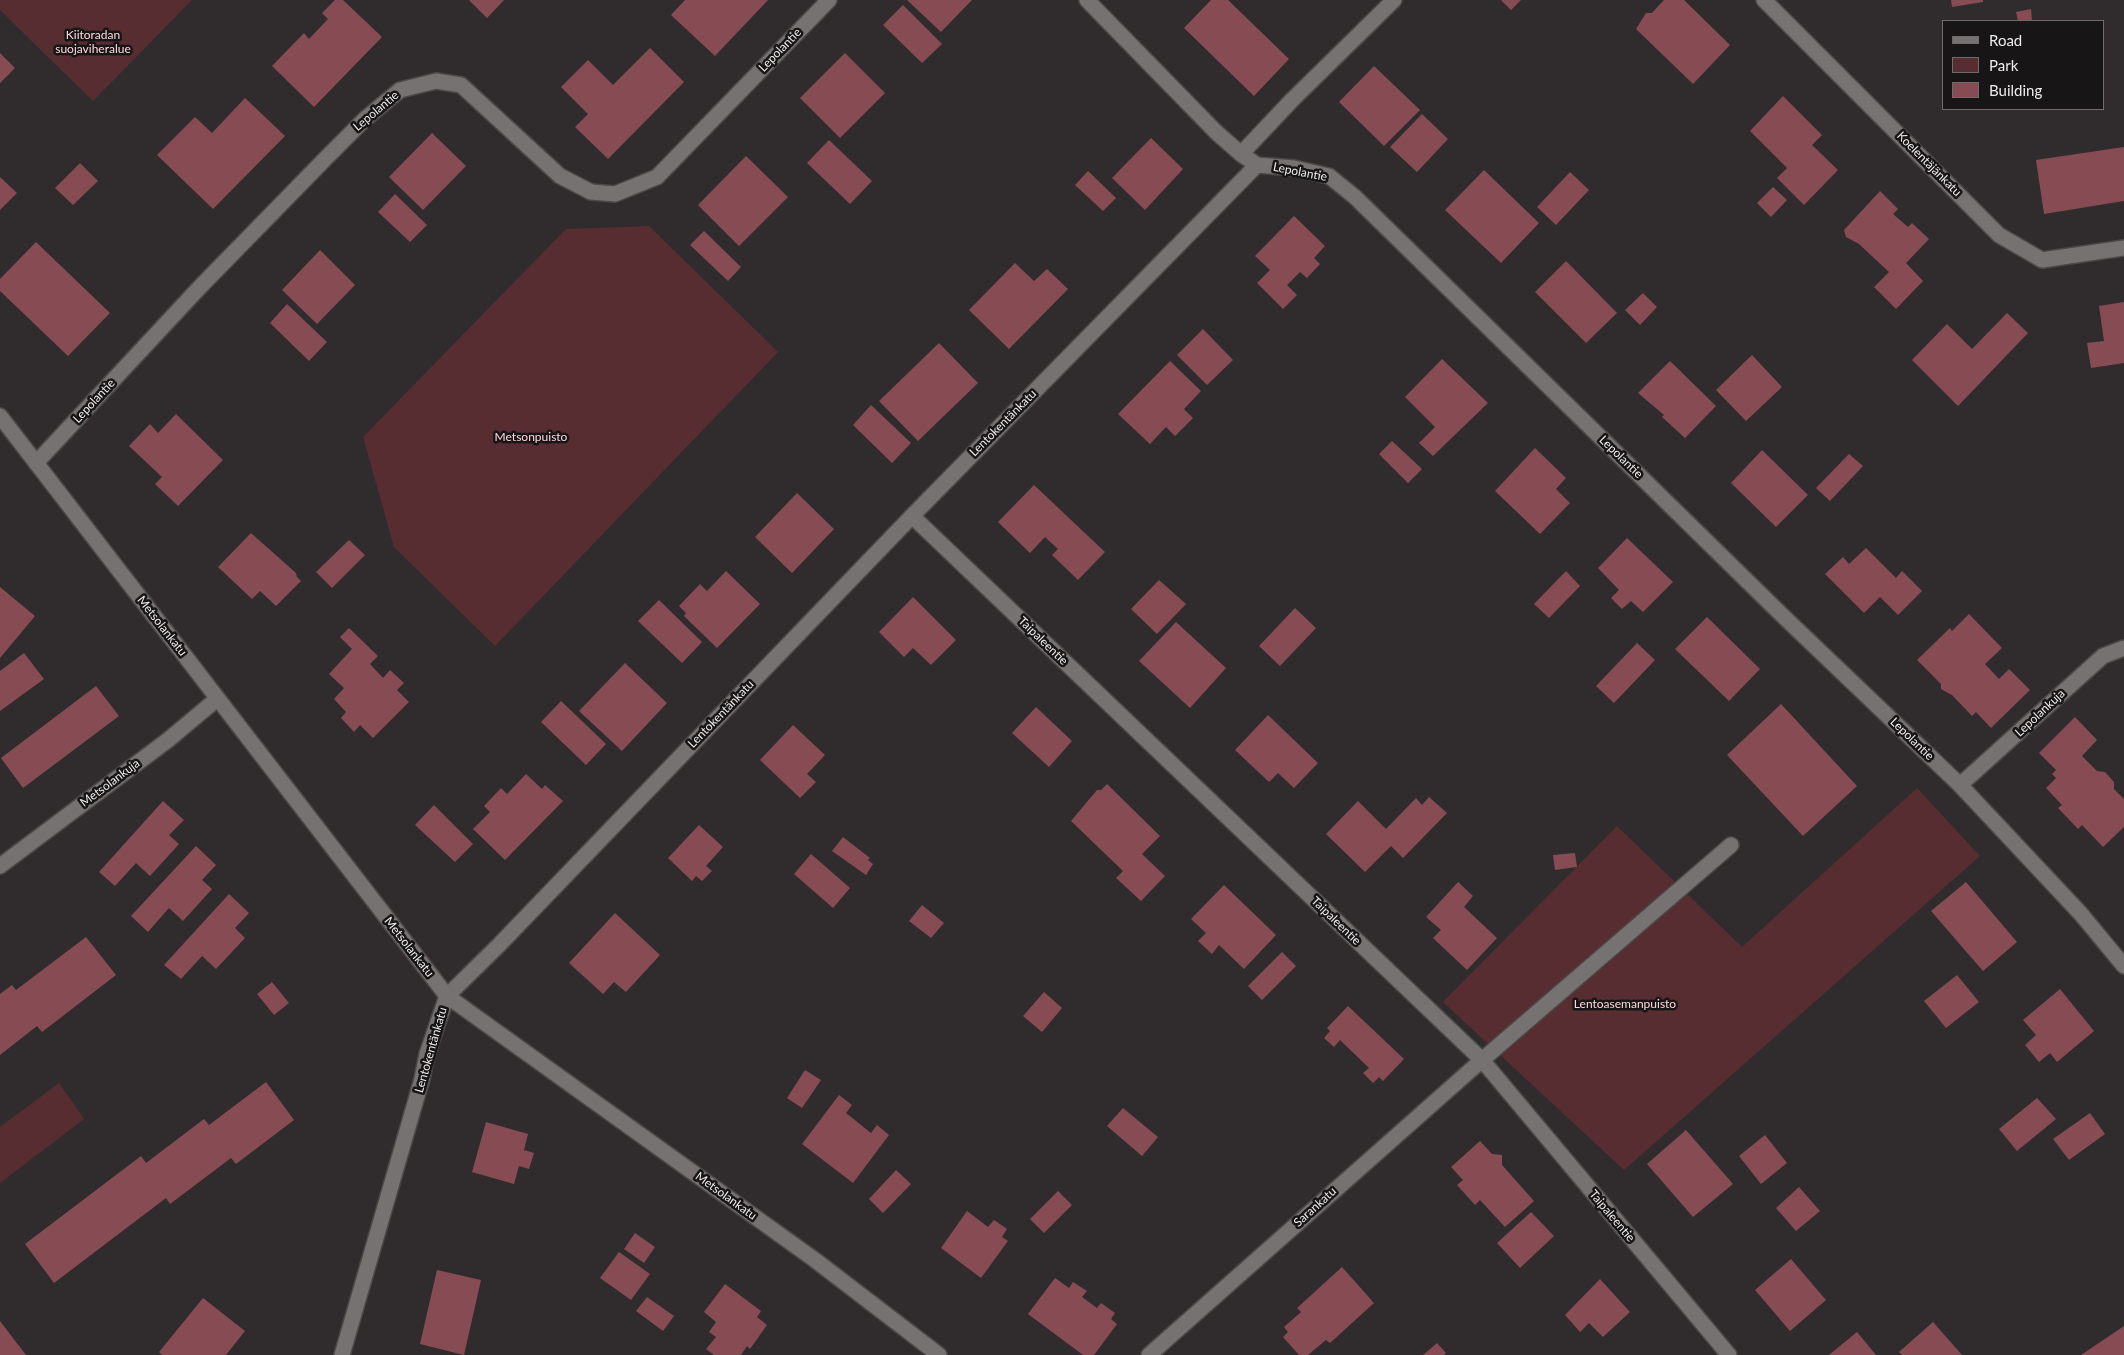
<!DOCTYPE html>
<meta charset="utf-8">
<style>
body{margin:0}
#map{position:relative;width:2124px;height:1355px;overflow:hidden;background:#302c2d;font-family:Lato,sans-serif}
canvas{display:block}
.legend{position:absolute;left:1942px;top:20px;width:162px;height:90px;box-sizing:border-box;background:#171515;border:1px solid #6d6b6b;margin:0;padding:6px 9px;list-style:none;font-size:15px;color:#edebeb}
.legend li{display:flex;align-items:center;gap:10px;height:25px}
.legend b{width:25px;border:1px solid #6d6b6b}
</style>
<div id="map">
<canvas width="2124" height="1355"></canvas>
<ul class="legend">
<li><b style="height:6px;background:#767272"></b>Road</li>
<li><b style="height:14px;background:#572d32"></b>Park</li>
<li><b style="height:14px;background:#874c53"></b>Building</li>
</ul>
</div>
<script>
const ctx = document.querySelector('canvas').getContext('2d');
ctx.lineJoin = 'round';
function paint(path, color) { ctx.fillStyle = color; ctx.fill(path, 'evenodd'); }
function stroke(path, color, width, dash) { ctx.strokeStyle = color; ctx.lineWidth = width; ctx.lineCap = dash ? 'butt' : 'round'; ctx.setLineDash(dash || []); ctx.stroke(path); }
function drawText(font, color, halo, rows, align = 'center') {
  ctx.font = font + ' Lato,sans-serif'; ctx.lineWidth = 5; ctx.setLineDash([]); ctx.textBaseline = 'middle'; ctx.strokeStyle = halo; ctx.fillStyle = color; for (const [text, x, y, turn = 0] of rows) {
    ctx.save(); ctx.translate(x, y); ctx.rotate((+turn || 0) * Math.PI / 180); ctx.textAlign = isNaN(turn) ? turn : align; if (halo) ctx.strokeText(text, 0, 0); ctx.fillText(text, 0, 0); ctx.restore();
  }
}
paint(new Path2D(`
 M0 0H192L93 101 0 10Z
 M649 226 778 352 495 646 394 547 363 437 566 229Z
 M1917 788 1980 856 1624 1170 1443 1002 1617 826 1742 947Z
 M59 1083 84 1119 0 1183V1127Z`), '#572d32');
paint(new Path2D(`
 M335 0H343L382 37 314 107 272 66 304 33 309 39 328 19 322 13Z
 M469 0H504L487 18Z
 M685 0H768L715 56 671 15Z
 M907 0H972L941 32Z
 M1211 0H1228L1289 59 1254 96 1184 28Z
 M1501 0H1521L1511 10Z
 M1664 0H1684L1730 45 1693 84 1636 29 1646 13H1652Z
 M1951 0H1983V2L1952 7Z
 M903 5 942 44 922 63 883 25Z
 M2031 9 2032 21H2018L2016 12Z
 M650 48 684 82 608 159 575 127 588 114 561 87 588 60 613 85Z
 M0 53 15 68 0 83Z
 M845 53 885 93 840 138 800 98Z
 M1374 66 1420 110 1384 146 1339 102Z
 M1783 96 1822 135 1812 145 1838 170 1804 205 1777 178 1787 168 1750 131Z
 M245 98 285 136 213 209 157 155 195 117 212 133Z
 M1422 114 1448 139 1417 172 1390 147Z
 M432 133 466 166 423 210 389 177Z
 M1151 138 1183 169 1145 210 1112 178Z
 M829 140 872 181 850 204 807 163Z
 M2124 147V201L2044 214 2036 160Z
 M746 156 788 197 739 246 698 205Z
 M80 163 98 181 73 205 55 188Z
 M1484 170 1539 223 1501 263 1445 210Z
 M1088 171 1116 198 1103 211 1075 185Z
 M1570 172 1589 190 1556 225 1537 207Z
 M0 177 17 193 0 210Z
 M1773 187 1787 200 1771 217 1757 203Z
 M1880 191 1898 209 1893 214 1908 227 1912 223 1929 239 1906 263 1923 281 1896 309 1874 287 1889 272 1859 244 1846 237 1844 230Z
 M395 194 427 225 410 242 378 212Z
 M1294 216 1325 246 1314 258 1320 264 1307 278 1300 272 1287 285 1297 295 1283 309 1257 283 1270 270 1255 256Z
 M704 231 741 267 728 281 690 245Z
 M36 242 110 313 68 356 0 291V279Z
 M320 250 355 285 317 324 282 290Z
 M1566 261 1617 313 1586 343 1535 292Z
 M1015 263 1034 281 1047 269 1068 289 1009 349 969 310Z
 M1643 293 1657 307 1640 325 1625 310Z
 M2124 302V363L2091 368 2087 343 2104 341 2099 306Z
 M287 304 327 342 309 361 270 323Z
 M2007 313 2028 333 1958 406 1912 360 1947 324 1972 349Z
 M1203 329 1233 360 1207 385 1177 355Z
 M939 343 978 383 918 441 879 401Z
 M1752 355 1782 387 1746 421 1716 390Z
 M1442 359 1488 403 1433 456 1419 443 1435 427 1405 397Z
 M1170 361 1201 391 1184 409 1193 418 1175 436 1166 427 1150 444 1118 414Z
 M1670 361 1716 406 1685 438 1662 417 1664 415 1638 393Z
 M871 405 911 443 892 463 853 425Z
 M176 414 223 460 178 506 155 484 162 477 129 446 150 424 158 433Z
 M1392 441 1422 469 1408 483 1379 454Z
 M1535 448 1566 478 1556 489 1570 503 1540 534 1495 491Z
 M1762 450 1808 495 1776 527 1731 483Z
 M1849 454 1863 466 1830 501 1816 488Z
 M1034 485 1105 552 1078 580 1052 555 1058 549 1045 537 1030 553 998 522Z
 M797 493 834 529 792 573 755 537Z
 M251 533 296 573 297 577 301 581 276 606 260 591 252 599 218 567Z
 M1627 538 1673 582 1643 612 1631 601 1622 609 1611 598 1619 590 1598 568Z
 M349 540 365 555 332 588 316 572Z
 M1866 548 1896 578 1902 571 1922 591 1898 615 1880 597 1864 613 1825 574 1843 557 1849 564Z
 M726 571 760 604 717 648 684 616 686 613 679 606 700 584 707 591Z
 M1566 571 1580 586 1549 618 1534 604Z
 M1159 580 1186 604 1157 634 1131 609Z
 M0 587 35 616 0 658Z
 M913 597 956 640 931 665 913 648 904 657 879 632Z
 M659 600 702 642 682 663 638 621Z
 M1295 608 1316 628 1280 666 1259 646Z
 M1969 614 2002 648 1985 664 1999 679 2009 669 2030 690 1991 728 1976 712 1972 716 1952 695 1941 689V684L1917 660 1950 628 1952 631Z
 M1707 617 1760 669 1729 701 1675 649Z
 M1176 622 1226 668 1190 708 1139 661Z
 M349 628 378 656 370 664 383 678 390 670 404 683 397 690 409 702 373 738 360 725 354 732 341 718 346 712 334 699 344 688 329 674 352 649 340 637Z
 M1637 643 1655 660 1614 703 1596 686Z
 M24 653 44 679 0 711V671Z
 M625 663 667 703 622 751 579 711Z
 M96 686 119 716 23 788 1 758Z
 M561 701 606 744 586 765 541 722Z
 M1781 704 1857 786 1803 836 1727 755Z
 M1036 707 1072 741 1049 767 1012 733Z
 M1268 715 1318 763 1294 788 1278 773 1269 782 1235 750Z
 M2075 717 2097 740 2082 756 2097 771 2105 772 2114 782V789L2124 799V827L2103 847 2082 825 2078 829 2058 808 2062 805 2046 788 2056 778 2052 774 2056 770 2039 753Z
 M793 725 825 755 807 774 816 782 800 798 760 760Z
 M526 774 542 789 545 785 563 801 505 860 473 829 490 812 484 806 501 788 507 794Z
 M1107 784 1160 836 1142 854 1165 876 1141 901 1116 878 1123 871 1071 821 1097 790H1101Z
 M1429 797 1447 813 1403 858 1391 846 1365 872 1326 834 1358 801 1386 829 1416 798 1422 805Z
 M163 801 184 820 169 835 179 844 150 876 136 863 115 886 99 872Z
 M434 805 473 844 455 862 415 825Z
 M699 825 723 847 706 866 712 871 702 881 696 876 692 881 668 858Z
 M843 837 870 858 868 860 873 864 866 875 832 851Z
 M196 846 216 865 202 880 212 889 183 921 169 908 148 932 131 916Z
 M1575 853 1577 867 1555 870 1553 855Z
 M811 854 850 888 833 908 794 874Z
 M1458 882 1473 896 1464 907 1497 938 1467 970 1433 938 1441 930 1426 917Z
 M1966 882 2017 942 1983 971 1931 911Z
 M1224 885 1276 935 1244 969 1219 945 1212 954 1198 941 1206 933 1191 919Z
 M229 894 249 913 235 928 245 938 216 969 202 956 181 979 164 965Z
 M922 905 944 923 931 938 909 921Z
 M615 913 660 955 626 992 614 982 603 994 569 963Z
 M86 937 116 975 42 1032 37 1026 0 1055V994L12 985 16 990Z
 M1282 952 1296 966 1262 1000 1248 986Z
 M1957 975 1979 1002 1946 1028 1924 1001Z
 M272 982 289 1003 274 1015 257 994Z
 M2060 989 2094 1031 2057 1062 2050 1053 2039 1062 2025 1045 2036 1035 2023 1020Z
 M1044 992 1062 1008 1042 1032 1023 1016Z
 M1348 1006 1404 1059 1383 1081 1379 1077 1373 1083 1363 1073 1369 1068 1340 1040 1334 1047 1324 1038 1330 1031 1327 1028Z
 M805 1070 821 1080 802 1108 787 1098Z
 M266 1082 294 1120 236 1164 231 1158 170 1204 166 1198 54 1283 25 1244 141 1156 146 1163 204 1119 209 1125Z
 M839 1095 852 1105 846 1113 871 1133 877 1125 889 1135 853 1183 802 1144Z
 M2037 1098 2056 1119 2017 1151 1999 1129Z
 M1123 1108 1158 1137 1142 1156 1107 1126Z
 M2090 1113 2105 1134 2069 1160 2053 1139Z
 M486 1122 528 1134 524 1150 534 1153 529 1169 519 1166 514 1184 472 1172Z
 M1686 1130 1733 1184 1693 1217 1647 1164Z
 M1765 1135 1787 1163 1761 1184 1739 1156Z
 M1480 1141 1492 1154 1502 1155V1165L1534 1201 1505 1227 1480 1200 1475 1205 1457 1185 1463 1180 1451 1167Z
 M896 1170 911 1184 883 1213 869 1199Z
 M1799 1187 1820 1211 1796 1231 1776 1208Z
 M1058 1191 1072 1205 1044 1233 1030 1219Z
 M967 1211 988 1227 994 1220 1007 1229 1002 1237 1008 1241 981 1278 941 1248Z
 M1531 1212 1554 1236 1520 1268 1497 1243Z
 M635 1233 655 1247 644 1263 624 1249Z
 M619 1252 650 1274 631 1300 600 1278Z
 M1791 1259 1826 1300 1790 1331 1755 1290Z
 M1342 1267 1374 1303 1330 1343 1326 1340 1308 1355H1299L1283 1337 1288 1332 1284 1327 1301 1312 1297 1308Z
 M437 1270 481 1280 464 1355 420 1344Z
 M1055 1278 1069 1288 1073 1282 1087 1291 1082 1297 1097 1308 1101 1303 1115 1313 1111 1319 1117 1324 1094 1355H1083L1028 1314Z
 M1600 1279 1630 1312 1603 1337 1589 1323 1580 1332 1565 1315Z
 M725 1284 761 1311 757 1317 767 1325 750 1349 747 1346 741 1355H714L706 1349 716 1337 709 1332 716 1322 704 1312Z
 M647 1297 674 1316 663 1331 636 1311Z
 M203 1298 245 1331 226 1355H162L159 1352Z
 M0 1321 26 1355H0Z
 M1933 1322 1962 1355H1902L1899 1352Z
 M2124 1326V1355H2081Z
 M1857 1332 1876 1355H1829Z
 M1437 1343 1446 1353 1444 1355H1423Z`), '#874c53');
const lane = new Path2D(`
 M1241 154 1292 100 1394 0
 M1482 1060 1731 845`);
const street = new Path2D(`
 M1087 0 1216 132 1241 154 1257 165 1294 168 1329 176 1355 197 1784 617 1960 785 2081 914 2124 966
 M1764 0 1999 235 2042 260 2124 248
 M36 463 199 288 328 156 365 119 400 90 436 81 461 85 560 176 591 192 615 194 657 177 829 0
 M912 516 1482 1060 1729 1355
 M1960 785 2103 656 2124 648
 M0 866 168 740 217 699
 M939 1355 815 1260 447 996 498 946 912 516 1257 165
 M1149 1355 1482 1060`);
const secondary = new Path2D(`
 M0 416 447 996 427 1054 422 1079 342 1355`);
stroke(lane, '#4b4848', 18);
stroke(street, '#4b4848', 18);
stroke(secondary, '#4b4848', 18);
stroke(lane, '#767272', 15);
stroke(street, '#767272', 15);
stroke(secondary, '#767272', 15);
drawText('12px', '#fed7da', '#171515', [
 ["Kiitoradan",93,35],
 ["suojaviheralue",93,49],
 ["Metsonpuisto",531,437],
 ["Lentoasemanpuisto",1625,1004]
]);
drawText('12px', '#edebeb', '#171515', [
 ["Lepolantie",780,50,-46],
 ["Lepolantie",376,111,-40],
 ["Koelentäjänkatu",1929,164,45],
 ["Lepolantie",1300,172,11],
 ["Lepolantie",94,401,-47],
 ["Lentokentänkatu",1003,423,-45],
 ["Lepolantie",1621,457,44],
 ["Metsolankatu",162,626,52],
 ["Taipaleentie",1043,641,44],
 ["Lepolankuja",2040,713,-43],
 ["Lentokentänkatu",721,714,-46],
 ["Lepolantie",1912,739,44],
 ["Metsolankuja",110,783,-37],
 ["Taipaleentie",1336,921,44],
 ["Metsolankatu",409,947,52],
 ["Lentokentänkatu",431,1050,-74],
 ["Metsolankatu",726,1196,36],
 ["Sarankatu",1315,1207,-42],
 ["Taipaleentie",1612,1216,50]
]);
</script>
